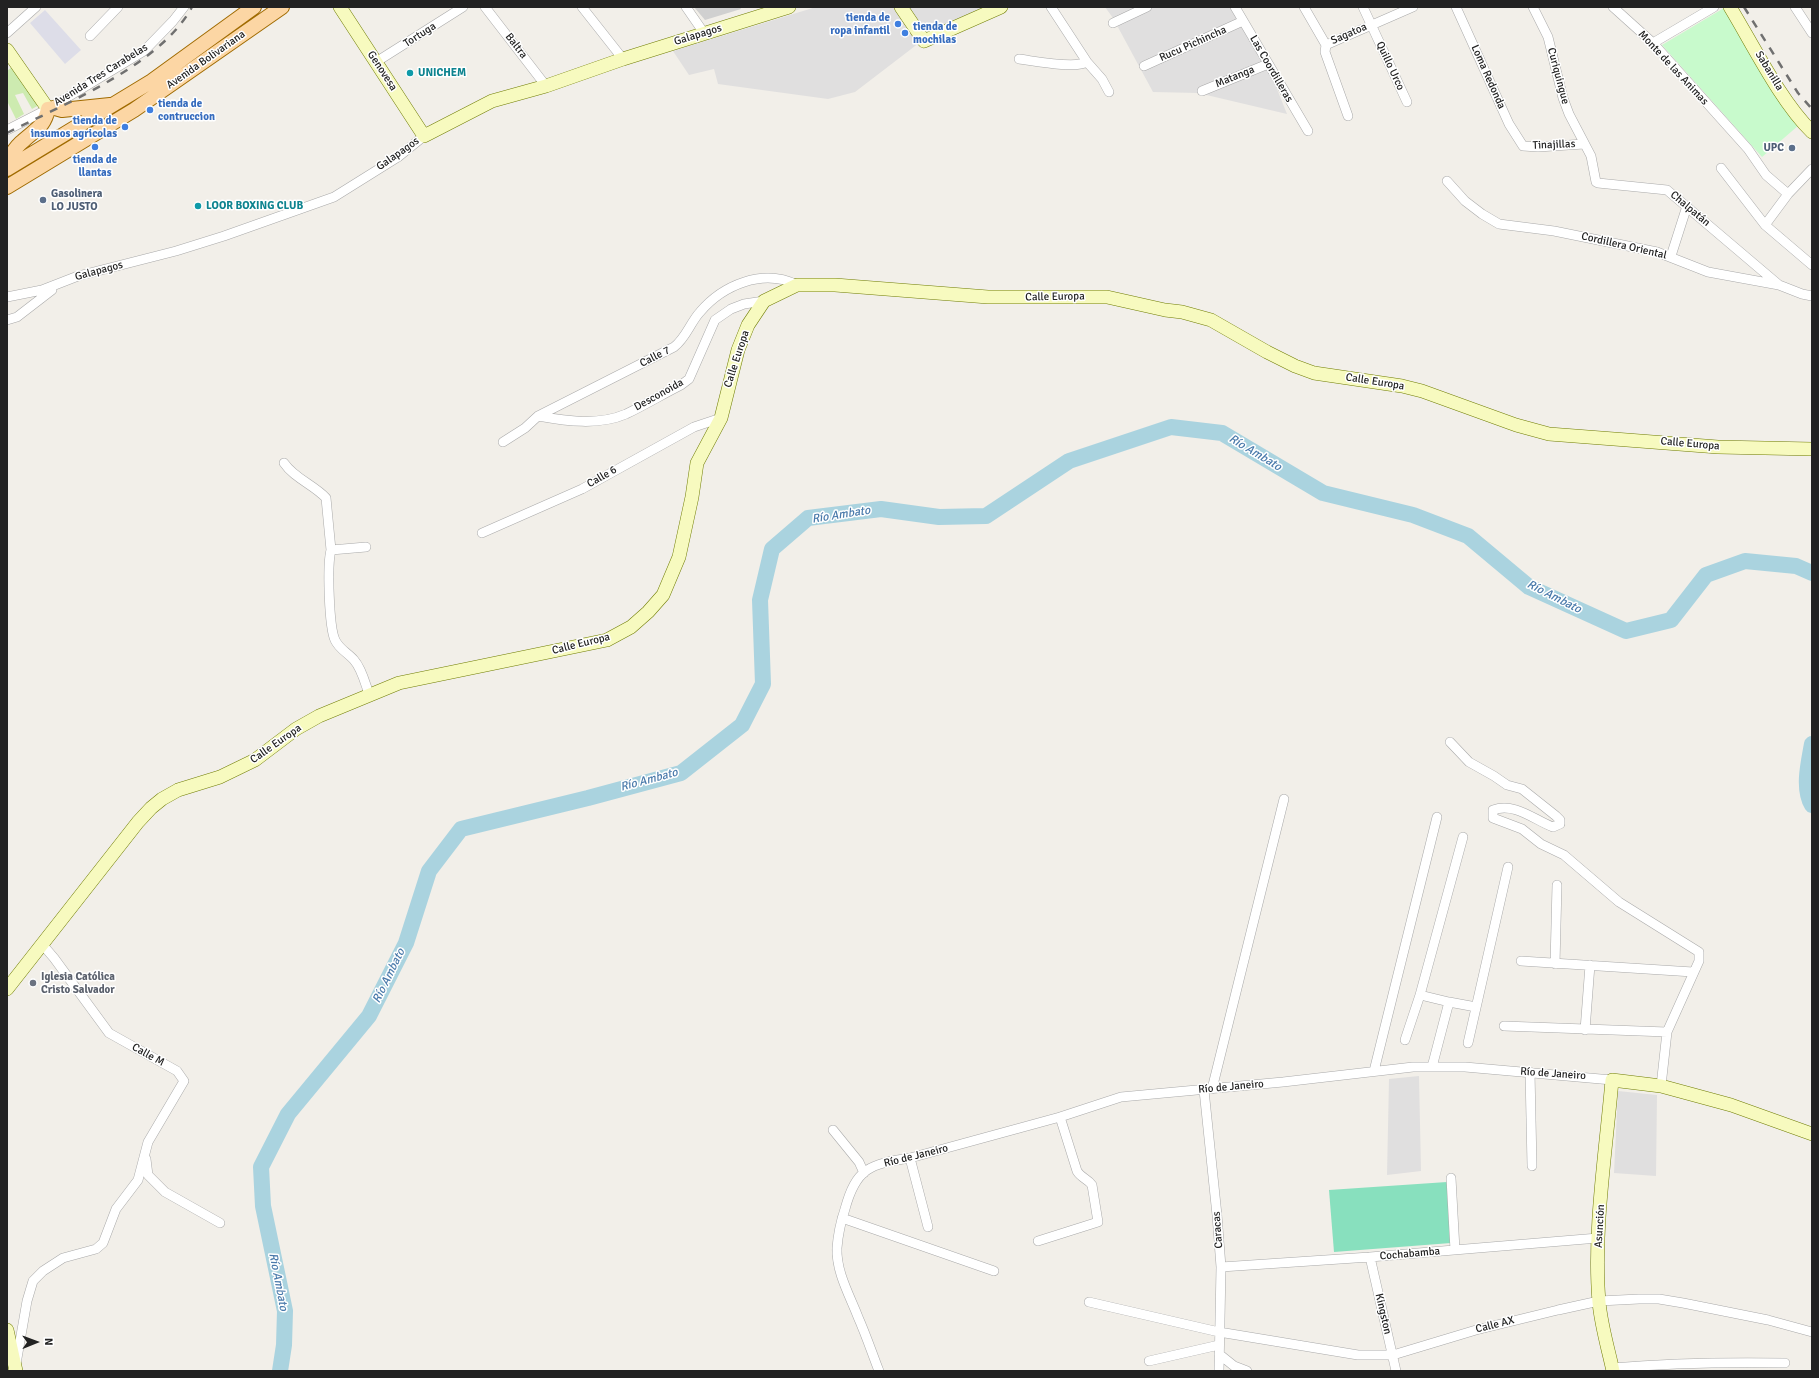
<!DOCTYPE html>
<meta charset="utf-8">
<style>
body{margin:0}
#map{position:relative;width:1819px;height:1378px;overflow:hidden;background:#f2efe9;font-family:Signika,sans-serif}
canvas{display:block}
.frame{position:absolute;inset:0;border:8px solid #222;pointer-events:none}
.north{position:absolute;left:16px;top:1322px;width:40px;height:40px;-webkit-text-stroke:3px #fff;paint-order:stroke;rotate:89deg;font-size:11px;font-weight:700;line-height:16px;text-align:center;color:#222}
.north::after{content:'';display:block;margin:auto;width:14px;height:18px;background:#222;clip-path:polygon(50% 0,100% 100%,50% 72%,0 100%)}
</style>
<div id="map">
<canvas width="1819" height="1378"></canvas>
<div class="frame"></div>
<div class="north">N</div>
</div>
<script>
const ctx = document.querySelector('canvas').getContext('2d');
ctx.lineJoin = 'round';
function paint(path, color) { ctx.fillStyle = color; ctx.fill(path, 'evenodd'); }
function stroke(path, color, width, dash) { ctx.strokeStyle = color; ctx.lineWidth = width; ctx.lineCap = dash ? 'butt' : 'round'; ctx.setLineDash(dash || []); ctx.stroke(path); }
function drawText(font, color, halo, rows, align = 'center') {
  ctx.font = font + ' Signika,sans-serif'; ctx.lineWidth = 3; ctx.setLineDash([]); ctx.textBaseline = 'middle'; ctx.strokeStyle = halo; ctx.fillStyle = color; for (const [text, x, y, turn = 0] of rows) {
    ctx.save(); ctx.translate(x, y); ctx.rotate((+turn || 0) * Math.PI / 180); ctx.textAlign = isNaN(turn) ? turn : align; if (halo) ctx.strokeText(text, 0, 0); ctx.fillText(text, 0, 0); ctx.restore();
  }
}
paint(new Path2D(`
 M816 7H896L919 43 855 92 828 99 718 84 714 69 689 75 673 51Z
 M901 7H1001L924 41Z
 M1105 7H1234L1267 64 1287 114 1198 93 1153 92 1113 18Z
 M1419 1076 1421 1171 1387 1175 1389 1079Z
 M1618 1091 1657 1095 1656 1176 1614 1173Z`), '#e0dfdf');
paint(new Path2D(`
 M694 7H740L741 9 705 20Z`), '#d0d0d0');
paint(new Path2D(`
 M12 67 39 105 32 109 23 93 15 95 24 114 16 119 7 101V71Z`), '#cdebb0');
paint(new Path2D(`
 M1724 8 1799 125 1762 157 1662 45Z`), '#c8facc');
paint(new Path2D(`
 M1447 1182 1451 1243 1334 1252 1329 1190Z`), '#88e0be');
paint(new Path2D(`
 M45 10 81 50 65 64 30 23Z`), '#dddde8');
stroke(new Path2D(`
 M1812 744C1809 761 1802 789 1812 805
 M280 1371 284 1345 285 1311 263 1206 261 1167 288 1114 369 1016 406 943 429 871 461 829 588 798 681 773 742 725 763 684 760 600 772 549 808 518 881 509 939 517 986 516 1069 461 1171 427 1222 433 1323 493 1413 515 1468 536 1529 587 1626 631 1671 620 1706 575 1745 561 1796 566 1812 573`), '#aad3df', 16);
const street = new Path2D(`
 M485 7 546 86
 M582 7 623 59
 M686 7 704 33
 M1235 7 1308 131
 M1304 7 1326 45
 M1363 7 1407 102
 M1456 7 1509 124 1523 146 1538 147 1584 144
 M1533 7 1548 37 1563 98 1569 114 1591 156 1596 182 1598 183 1667 190 1779 285
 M1613 7 1653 43 1748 149 1766 175 1788 194
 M1795 7 1812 33
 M1113 23 1147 7
 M7 33 36 7
 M90 36 118 7
 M1653 43 1714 7
 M1326 45 1413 7
 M1326 45 1325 52 1348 116
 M1019 59C1035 61 1074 69 1087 62L1051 7
 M376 62 463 7
 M1087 62 1102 79 1109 92
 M1144 66 1243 21
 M1202 91 1268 64
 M7 130 48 109 144 51 173 21 184 7
 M1721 168 1765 225 1812 265
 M1447 181 1465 201 1482 214 1499 224 1554 231 1657 252 1708 272 1779 285 1802 294 1812 296
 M1765 225 1788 194 1812 169
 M1671 256 1687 206
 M7 297 42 290 78 276 176 251 224 236 334 197 398 157 424 136
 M7 320 17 317 52 290
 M538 416C566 421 598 426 626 414 645 405 663 394 681 385L689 379 715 320 731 309 744 304 764 301
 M503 442 525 428 538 416 674 347C686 338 690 323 700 312 723 285 763 268 797 285
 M284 463C294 478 314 485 326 498L331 550 366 547
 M482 533 582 489 694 427 721 418
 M331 550C327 565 329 627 335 640 339 649 348 653 354 660 362 669 365 683 369 694
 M1450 742 1469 762 1494 776 1507 785 1522 789 1556 816 1560 820V824L1553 827C1534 820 1515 802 1493 810V818L1522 829 1541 844 1564 855 1619 902 1699 952V961L1667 1032 1661 1086
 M1521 961 1693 972
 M1555 964 1557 885
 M1420 995 1449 1002 1432 1067
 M1449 1002 1476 1007
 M1504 1026 1667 1032
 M1585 1030 1590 965
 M1405 1040 1420 995 1463 837
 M1468 1043 1508 867
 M1374 1071 1437 817
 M1530 1072 1532 1166
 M1212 1089 1284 799
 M1204 1090 1217 1215 1221 1267 1219 1371
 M833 1130 859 1162 864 1173
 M910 1158 928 1227
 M146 1159 148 1175 165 1192 220 1223
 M1451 1178 1455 1250
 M842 1218 994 1271
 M1038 1241 1098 1222 1092 1185C1088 1179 1081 1178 1077 1171L1060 1117
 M1370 1257 1396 1371
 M1221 1267 1370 1257 1598 1238
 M1089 1302 1219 1332 1358 1355H1393L1476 1330 1558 1310 1599 1301 1639 1299H1659L1683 1303 1768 1320 1812 1332
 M1219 1354 1234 1366 1247 1371
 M1149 1361 1219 1345
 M16 1364 27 1301 33 1281 43 1271 63 1258 96 1249 103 1243 116 1209 138 1180 148 1142 184 1081 177 1071 109 1033 54 958 42 944
 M1612 1368C1670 1363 1727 1362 1785 1363
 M879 1371C872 1353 866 1335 858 1317 850 1296 836 1272 837 1248 838 1235 841 1221 845 1209 856 1168 870 1164 910 1158L1060 1117 1121 1097 1283 1082 1413 1067H1465L1612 1080`);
const secondary = new Path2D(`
 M340 7 424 136 492 101 546 86 623 59 789 7
 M901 7 924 41 1001 7
 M1730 7C1753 45 1781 102 1812 132
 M7 50 48 109
 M7 989 138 822 151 808 162 799 178 790 220 777 255 760 296 729 319 716 399 683 607 640 631 627 648 612 663 595 679 557 692 497 697 463 721 418 738 350 748 325 764 301 797 285H835L988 297H1107L1165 310 1182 312 1211 320 1267 352 1295 366 1314 373 1402 386 1422 391 1516 425 1549 434 1718 447 1812 449
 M7 1330 16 1371
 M1613 1371C1608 1348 1601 1325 1599 1302 1593 1231 1606 1151 1612 1080L1661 1086 1731 1105 1812 1134`);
const primary = new Path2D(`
 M7 161C12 154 16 146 23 141 36 129 44 127 48 109L55 108 62 110 110 105
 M7 169 152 81 254 7
 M7 187 134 110 282 7`);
stroke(street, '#a9a9a9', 10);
stroke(secondary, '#707d05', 14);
stroke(primary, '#a06b00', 16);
stroke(street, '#fff', 9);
stroke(secondary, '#f7fabf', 13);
stroke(primary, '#fcd6a4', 14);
stroke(new Path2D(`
 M1744 7 1798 93 1812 109
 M7 133C64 104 161 65 192 7`), '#707070', 2.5, [8, 8]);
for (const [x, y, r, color] of [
 [898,24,4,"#3f7fe0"],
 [905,33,4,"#3f7fe0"],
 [410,73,4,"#0f9aa8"],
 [150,110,4,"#3f7fe0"],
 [125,127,4,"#3f7fe0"],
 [95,147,4,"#3f7fe0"],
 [1792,148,4,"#5c6f8a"],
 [43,200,4,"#5c6f8a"],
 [198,206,4,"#0f9aa8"],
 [33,983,4,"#6b7280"]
]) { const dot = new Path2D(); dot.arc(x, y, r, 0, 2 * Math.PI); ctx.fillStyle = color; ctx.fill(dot); stroke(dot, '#fff', 1.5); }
drawText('bold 11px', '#366cbe', '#fff', [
 ["tienda de",890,18],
 ["ropa infantil",890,31],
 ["tienda de",913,27,"left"],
 ["mochilas",913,40,"left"],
 ["tienda de",158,104,"left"],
 ["contruccion",158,117,"left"],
 ["tienda de",117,121],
 ["insumos agricolas",117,134],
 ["tienda de",95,160,"center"],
 ["llantas",95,173,"center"]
], 'right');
drawText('11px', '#222', '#fff', [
 ["Sagatoa",1349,34,-24],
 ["Tortuga",420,35,-33],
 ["Galapagos",698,35,-17],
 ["Rucu Pichincha",1193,44,-24],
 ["Baltra",516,46,52],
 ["Avenida Bolivariana",206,60,-35],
 ["Quillo Urco",1390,66,65],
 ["Monte de las Animas",1673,68,47],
 ["Las Coordilleras",1271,69,60],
 ["Genovesa",382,71,57],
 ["Sabanilla",1769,71,59],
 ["Avenida Tres Carabelas",101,75,-32],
 ["Curiquingue",1558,76,75],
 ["Matanga",1235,77,-22],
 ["Loma Redonda",1488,77,66],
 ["Tinajillas",1554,145,-2],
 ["Galapagos",398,154,-35],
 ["Chalpatán",1690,209,40],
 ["Cordillera Oriental",1624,246,13],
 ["Galapagos",99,271,-15],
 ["Calle Europa",1055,297,-1],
 ["Calle 7",655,357,-27],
 ["Calle Europa",737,359,-72],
 ["Calle Europa",1375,382,9],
 ["Desconoida",659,395,-29],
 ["Calle Europa",1690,444,5],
 ["Calle 6",602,477,-30],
 ["Calle Europa",581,644,-14],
 ["Calle Europa",276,744,-35],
 ["Calle M",148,1055,29],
 ["Río de Janeiro",1553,1074,4],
 ["Río de Janeiro",1231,1087,-5],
 ["Río de Janeiro",916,1156,-14],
 ["Asunción",1600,1226,-87],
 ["Caracas",1218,1230,-94],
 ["Cochabamba",1410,1254,-5],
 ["Kingston",1383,1314,77],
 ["Calle AX",1495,1325,-14]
]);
drawText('bold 11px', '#0d838f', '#fff', [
 ["UNICHEM",418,73],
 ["LOOR BOXING CLUB",206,206]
], 'left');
drawText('bold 11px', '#4e5e75', '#fff', [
 ["UPC",1784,148],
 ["Gasolinera",51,194,"left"],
 ["LO JUSTO",51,207,"left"]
], 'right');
drawText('bold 11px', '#5b616d', '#fff', [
 ["Iglesia Católica",41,977],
 ["Cristo Salvador",41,990]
], 'left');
drawText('italic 12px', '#4a7aab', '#fff', [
 ["Río Ambato",1255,453,31],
 ["Río Ambato",841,515,-9],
 ["Río Ambato",1554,597,27],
 ["Río Ambato",649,780,-15],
 ["Río Ambato",389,976,-64],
 ["Río Ambato",278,1282,79]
]);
</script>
